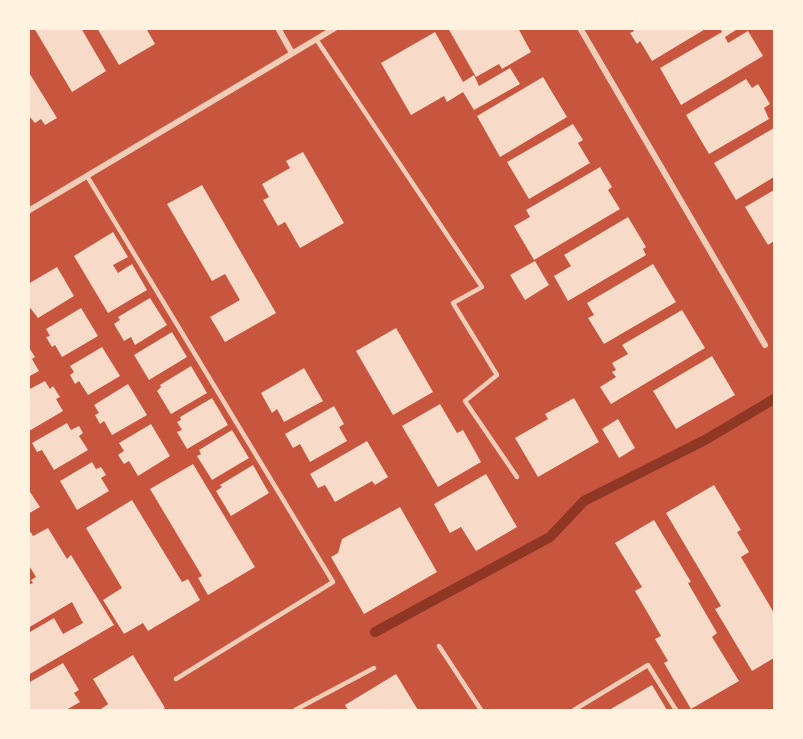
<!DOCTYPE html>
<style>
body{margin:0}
#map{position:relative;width:803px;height:739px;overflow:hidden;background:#c8553d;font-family:"Roboto Condensed",sans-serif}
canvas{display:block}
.frame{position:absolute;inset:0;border:30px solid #fff3e0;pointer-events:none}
</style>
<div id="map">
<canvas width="803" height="739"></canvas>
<div class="frame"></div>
</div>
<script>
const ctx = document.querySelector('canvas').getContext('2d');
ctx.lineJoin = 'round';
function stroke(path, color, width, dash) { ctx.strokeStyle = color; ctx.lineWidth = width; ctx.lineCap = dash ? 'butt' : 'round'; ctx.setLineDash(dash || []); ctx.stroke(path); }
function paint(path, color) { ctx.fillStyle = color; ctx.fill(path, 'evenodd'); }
stroke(new Path2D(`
 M375 632 550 537 584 501 705 440 774 399`), '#8f3625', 10);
paint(new Path2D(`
 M34 28H81L106 71 72 92Z
 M97 28H146L155 44 119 65Z
 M448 28H518L531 52 502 69 499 64 476 77Z
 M632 28H707L652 61 640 41 637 44 630 33 634 31Z
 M720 28H739L725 37 728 43 748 31 763 56 681 105 660 68 722 32Z
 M435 32 463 82 474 75 479 86 510 68 520 84 474 110 463 92 447 102 444 96 411 115 381 63Z
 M28 71 57 118 45 125 41 119 35 123 28 115Z
 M543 77 567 117 500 157 477 116Z
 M746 79 752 88 758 84 770 104 764 108 769 119 709 154 686 115Z
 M573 124 583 140 578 143 590 163 529 199 507 162Z
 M774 128V177L736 200 714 163Z
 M303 152 344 223 300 248 285 222 278 226 263 200 269 197 262 184 290 168 286 161Z
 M600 167 612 187 608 190 620 209 534 260 514 226 530 217 526 210Z
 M202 185 276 313 225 342 210 317 240 300 225 274 212 281 167 204Z
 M774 190V241L768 245 745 207Z
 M628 217 646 247 643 249 646 255 568 301 554 276 571 266 564 255Z
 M113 232 128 257 113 265 118 273 132 264 147 290 108 313 74 256Z
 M535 261 549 285 525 300 510 275Z
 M653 264 676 302 604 344 588 318 594 315 587 303Z
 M57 267 74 296 38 318 28 305V284Z
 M150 298 167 325 135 345 131 337 124 341 114 324 120 320 118 317Z
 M81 308 98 336 62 357 55 345 52 347 46 337 50 336 46 329Z
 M682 310 705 348 611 404 600 387 616 377 612 372 616 370 612 363 628 354 622 345Z
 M396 328 433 392 393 415 356 351Z
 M172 332 187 357 149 380 134 355Z
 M28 346 35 357 32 359 39 371 28 377Z
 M102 347 120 376 88 395 79 381 75 384 70 375 74 372 70 366Z
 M712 356 735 395 676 429 653 391Z
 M191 366 207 393 171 414 157 391 161 387 160 385Z
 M304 368 323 401 284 422 277 409 272 413 261 393Z
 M45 381 50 389 53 386 60 397 56 399 63 411 29 431 28 390Z
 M128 384 147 415 112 435 104 421 100 424 95 415 99 413 94 405Z
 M212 398 228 425 187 449 177 432 182 430 177 422 181 420 180 417Z
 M574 398 599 442 538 477 515 438 548 419 545 414Z
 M440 404 457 433 463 430 481 462 438 487 402 426Z
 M334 406 344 424 339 427 347 441 310 462 300 444 293 448 285 434Z
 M618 419 635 448 619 458 602 429Z
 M67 423 71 430 79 426 83 433 79 436 88 450 54 470 42 450 37 452 32 443Z
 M151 424 170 456 138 476 129 461 124 464 118 455 124 451 119 443Z
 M232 430 249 458 212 480 197 456 201 454 199 450Z
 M367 441 388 477 375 485 372 481 335 502 325 485 318 488 310 474Z
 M92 462 96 469 101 467 106 475 101 478 109 491 77 510 60 481Z
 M193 464 255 567 208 595 198 578 202 576 150 489Z
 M253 465 269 493 231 516 216 491 222 487 220 485Z
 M486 474 517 527 476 551 461 527 450 533 434 504Z
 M714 485 741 530 737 532 749 552 741 557 774 613V658L752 671 715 609 721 606 666 513Z
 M28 489 40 507 28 514Z
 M132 500 182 582 188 579 200 600 148 631 143 623 124 634 103 600 122 588 86 528Z
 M400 507 437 572 364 614 331 557 338 553 342 539Z
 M654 520 691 582 688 583 717 633 712 637 739 681 691 709 664 663 668 661 655 639 661 636 635 591 642 587 615 543Z
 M28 528 33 536 48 528 67 559 71 555 114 625 28 675V633L54 618 63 634 83 623 72 602 28 628V585L33 583 31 580 36 577 28 564Z
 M133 655 165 708 161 710H103L101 709 108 704 93 679Z
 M63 663 79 690 74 693 80 702 66 710H28V683Z
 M396 674 418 710H348L345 705Z
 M652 685 667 710H609Z`), '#f7dbc8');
stroke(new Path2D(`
 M316 39 482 287 453 303 497 375 465 401 517 477
 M87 176 333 582 176 679
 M439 646 481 710
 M295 710 374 668
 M574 710 648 665 676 710`), '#f1ccb7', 4.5);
stroke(new Path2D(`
 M278 28 292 53
 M580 28 765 345
 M28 211 335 28`), '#f1ccb7', 6);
</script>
